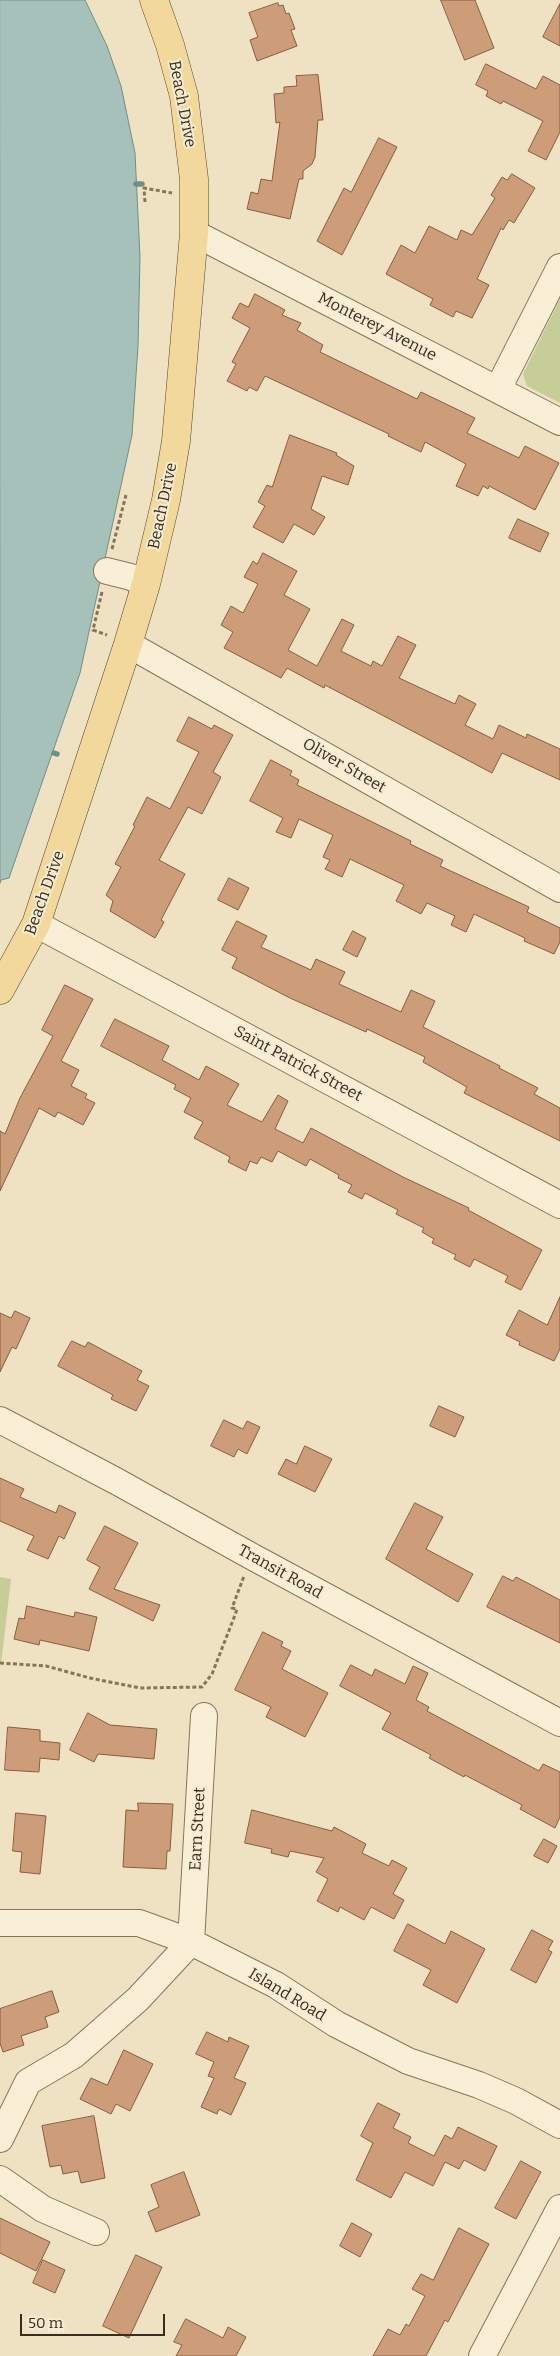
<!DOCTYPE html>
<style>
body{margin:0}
#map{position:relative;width:560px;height:2356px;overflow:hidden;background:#eee2c3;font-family:Bitter,serif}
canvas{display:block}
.scale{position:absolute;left:20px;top:2314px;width:145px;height:22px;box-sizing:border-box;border:2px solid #392b1e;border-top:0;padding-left:6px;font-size:15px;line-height:18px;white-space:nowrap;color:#392b1e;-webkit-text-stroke:4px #f6ecd3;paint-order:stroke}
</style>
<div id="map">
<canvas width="560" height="2356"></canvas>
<div class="scale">50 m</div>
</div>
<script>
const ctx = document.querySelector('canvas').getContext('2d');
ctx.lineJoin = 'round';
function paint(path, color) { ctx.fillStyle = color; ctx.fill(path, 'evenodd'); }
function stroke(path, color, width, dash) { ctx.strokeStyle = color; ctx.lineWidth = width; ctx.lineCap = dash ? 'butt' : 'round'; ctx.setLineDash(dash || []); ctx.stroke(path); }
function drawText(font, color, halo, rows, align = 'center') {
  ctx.font = font + ' Bitter,serif'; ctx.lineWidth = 4; ctx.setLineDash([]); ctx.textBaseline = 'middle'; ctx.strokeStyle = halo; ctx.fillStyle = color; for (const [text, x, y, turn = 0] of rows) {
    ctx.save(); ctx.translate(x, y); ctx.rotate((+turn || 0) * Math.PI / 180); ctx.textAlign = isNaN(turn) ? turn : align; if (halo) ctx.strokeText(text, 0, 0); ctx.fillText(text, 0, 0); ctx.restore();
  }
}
paint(new Path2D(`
 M560 299V403L527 386 523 374Z
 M0 1577 11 1579 1 1664H0Z`), '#c6cd97');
const water = new Path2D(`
 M0 0H85L107 46 121 86 135 153 140 257 138 346 132 435 80 673 9 878 1 880 0 883Z`);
paint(water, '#a5c1ba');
stroke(water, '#6c9087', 1);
stroke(new Path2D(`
 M136 184H142
 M54 753 57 754`), '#6c9087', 5.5);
const building = new Path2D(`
 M441 0H475L494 48 465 60Z
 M278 3 279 6 283 5 286 14 289 13 295 29 291 30 297 46 257 61 250 40 258 37 249 13Z
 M560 4V46L543 37Z
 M486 64 536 89 543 76 560 85V132L546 160 528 151 543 121 503 101 501 104 486 96 488 91 476 85Z
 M318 75 323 120H318L315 157 312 164 303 171V179H299L290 219 247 209 251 192 258 194 261 179 272 181 280 122 276 123 274 94 284 93V87L297 86 296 76Z
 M379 138 397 147 342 255 317 241 344 188 351 192Z
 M512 174 535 188 514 223 509 220 503 230 501 228 477 279 489 285 472 318 456 311 453 317 430 305 433 299 386 274 401 245 415 253 429 226 457 240 461 230 472 235 495 198 491 195 502 177 507 180Z
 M255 294 285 310 282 315 301 323 297 330 323 345 320 352 417 399 421 392 475 418 467 433 519 458 525 446 559 463 535 510 489 486 488 489 483 486 478 496 456 486 466 464 425 442 421 452 388 436 389 434 265 376 257 391 249 387 247 391 227 381 236 364 232 362 250 328 232 318 240 303 248 307Z
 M290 435 337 453 336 455 354 466 348 485 322 476 311 509 325 517 314 535 294 524 283 543 253 527 265 506 258 502 267 485 272 487Z
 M518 519 549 533 540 552 509 538Z
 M263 553 297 571 284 595 310 609 288 650 317 666 342 619 354 625 341 651 371 666 373 661 382 666 398 636 416 645 399 678 455 704 459 695 476 704 465 725 493 739 499 725 526 738 527 734 560 749V780L502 753 492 773 325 685 324 688 287 668 281 678 224 648 233 632 221 625 231 606 243 613 258 584 244 577 253 561 257 564Z
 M189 717 212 729 214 725 233 735 213 772 221 777 202 814 188 807 159 860 185 874 161 920 164 922 155 938 110 911 113 901 106 895 121 867 115 864 135 826 133 825 147 797 170 809 199 752 177 741Z
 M271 760 292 771 290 775 299 780 297 785 411 841 410 844 443 860 440 866 529 907 527 912 560 928V942L554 954 524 941 525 938 474 914 466 932 451 925 455 916 427 903 421 914 396 901 404 885 350 859 342 877 325 869 330 860 323 857 333 835 299 819 291 838 276 832 283 818 250 801Z
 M229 878 249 888 238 910 218 900Z
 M237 921 267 936 261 947 311 970 316 959 345 972 339 984 401 1012 411 990 435 1001 423 1027 500 1066 499 1068 538 1088 534 1094 560 1108V1141L464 1093 467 1087 423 1062 425 1057 367 1029 366 1032 290 998 232 968 237 958 222 950Z
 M353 931 366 938 357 957 343 950Z
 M65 985 93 999 61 1061 79 1070 71 1086 87 1094 85 1098 95 1103 83 1125 58 1112 55 1117 39 1108 0 1191V1131L5 1134 20 1098 53 1036 42 1030Z
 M115 1019 169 1046 162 1060 199 1080 206 1066 239 1084 227 1105 262 1122 278 1095 288 1101 275 1129 303 1143 311 1128 403 1177 469 1208 468 1210 542 1250 521 1290 505 1282 508 1276 474 1259 470 1267 454 1259 456 1255 432 1243 434 1239 422 1232 424 1228 396 1214 398 1210 365 1193 362 1199 348 1192 352 1185 338 1178 339 1175 310 1159 306 1166 278 1151 272 1162 261 1157 257 1164 250 1161 246 1171 228 1162 230 1157 194 1138 203 1122 184 1112 191 1098 174 1089 176 1085 101 1046Z
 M560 1297V1349L554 1361 519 1345 520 1342 506 1335 519 1310 547 1325Z
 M15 1311 30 1318 16 1349 12 1347 0 1372V1313L11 1318Z
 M72 1341 85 1347 88 1342 142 1371 137 1380 149 1386 136 1411 111 1399 113 1395 58 1366Z
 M439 1406 464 1417 455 1437 430 1426Z
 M224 1420 243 1429 247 1421 260 1427 247 1454 238 1449 234 1457 211 1446Z
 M305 1446 332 1459 315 1492 278 1474 286 1459 296 1464Z
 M0 1478 24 1489 20 1497 56 1513 59 1505 76 1513 64 1539 59 1536 48 1559 27 1550 34 1536 0 1521Z
 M415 1503 443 1517 426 1549 473 1574 458 1602 386 1559Z
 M105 1526 138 1543 114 1589 160 1605 153 1621 89 1589 100 1567 87 1560Z
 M503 1576 513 1581 516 1577 560 1600V1643L487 1607Z
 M27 1606 74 1617 75 1612 97 1617 89 1651 40 1640 39 1645 14 1639 19 1618 24 1619Z
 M263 1632 283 1642 281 1646 291 1651 282 1669 328 1693 305 1737 266 1717 271 1707 235 1690Z
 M351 1665 372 1676 375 1669 405 1684 413 1666 428 1673 416 1700 429 1707 427 1711 539 1771 543 1764 560 1772V1817L555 1828 520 1809 522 1805 465 1775 464 1777 429 1758 431 1755 382 1729 391 1713 340 1686Z
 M88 1713 110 1725 157 1729 154 1759 98 1754 94 1762 70 1750Z
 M8 1727 40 1730V1741L60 1743 59 1760 40 1758 39 1772 5 1770Z
 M138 1803 173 1804 170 1851H167L166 1869 123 1867 126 1810 138 1811Z
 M252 1810 332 1831 334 1827 366 1844 362 1853 389 1866 392 1860 407 1868 393 1894 404 1900 394 1919 371 1907 364 1920 340 1907 338 1912 317 1901 328 1879 316 1872 324 1858 290 1851 288 1857 271 1853 272 1849 245 1843Z
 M16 1813 46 1816 40 1874 20 1872 22 1852 13 1851Z
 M544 1839 557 1846 548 1863 534 1856Z
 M408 1924 445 1944 451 1931 485 1949 457 2003 423 1985 431 1970 394 1951Z
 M532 1930 553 1941 548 1950 552 1952 536 1983 511 1970Z
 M52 1991 59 2012 45 2017 48 2027 21 2036 24 2045 3 2052 0 2043V2009Z
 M207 2032 228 2042 229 2037 249 2046 234 2078 246 2083 231 2115 219 2109 217 2114 201 2107 214 2078 208 2076 214 2062 196 2054Z
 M124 2050 153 2064 130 2111 116 2104 111 2114 80 2099 91 2078 107 2085Z
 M378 2103 400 2114 393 2128 411 2137 408 2143 434 2156 445 2135 452 2139 458 2127 497 2146 485 2171 464 2160 459 2169 445 2162 433 2186 405 2172 391 2198 356 2180 373 2143 361 2136Z
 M94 2116 105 2178 81 2183 78 2171 63 2174 61 2165 50 2167 42 2126Z
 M521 2161 541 2172 516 2219 495 2208Z
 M184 2172 200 2215 156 2232 148 2212 159 2207 151 2185Z
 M0 2218 50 2242 36 2271 0 2253Z
 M352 2223 372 2234 360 2257 340 2246Z
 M459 2228 489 2244 448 2322 445 2320 426 2356H373L388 2329 400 2335 406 2324 409 2326 425 2296 412 2289 421 2274 433 2280Z
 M136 2255 162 2267 129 2338 103 2326Z
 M43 2260 65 2270 55 2293 33 2283Z
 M186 2319 223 2338 228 2327 246 2337 236 2356H176L182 2345 174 2342Z`);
paint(building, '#cd9d79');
stroke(building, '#885d3f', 1);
const minor = new Path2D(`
 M194 233 560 422
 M498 389 560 267
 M107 571 131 577 146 584
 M128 644 560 889
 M36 924 560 1205
 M0 1420 116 1481 251 1556 560 1723
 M0 1923H139L191 1942 276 1985 336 2024 408 2061 479 2085 516 2101 560 2125
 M0 2139 28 2082 74 2055 138 1999 191 1942 204 1716
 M0 2179 43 2209 96 2232
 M482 2356 560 2208`);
const major = new Path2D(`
 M0 990 36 924 128 644 146 584 166 500 176 441 194 233V179L184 96 170 45 154 0`);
stroke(minor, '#89745a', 28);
stroke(major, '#57422e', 29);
stroke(new Path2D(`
 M145 202 144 188 172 193
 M112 549 126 495
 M102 592 93 630 107 635
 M0 1663 46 1666 90 1678 140 1688 202 1687 212 1674 235 1615 237 1609 232 1608 244 1576`), '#89745a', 3, [4, 2.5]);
stroke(minor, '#f9efd7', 26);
stroke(major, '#f2d89b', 28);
drawText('16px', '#392b1e', '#f6ecd3', [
 ["Beach Drive",182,104,79],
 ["Monterey Avenue",377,327,27],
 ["Beach Drive",163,506,-78],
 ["Oliver Street",344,766,30],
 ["Beach Drive",45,893,-70],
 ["Saint Patrick Street",298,1064,28],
 ["Transit Road",280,1572,29],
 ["Earn Street",198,1829,-87],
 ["Island Road",287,1995,31]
]);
</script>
